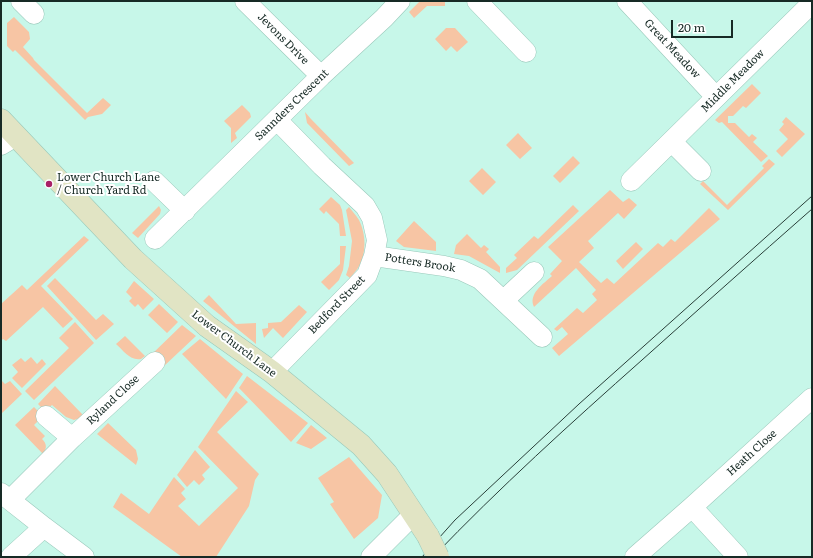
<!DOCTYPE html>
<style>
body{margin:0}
#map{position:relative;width:813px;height:558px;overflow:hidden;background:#c7f7e9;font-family:Literata,serif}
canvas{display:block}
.frame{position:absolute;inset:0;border:2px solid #172a25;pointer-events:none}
.scale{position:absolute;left:671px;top:20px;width:62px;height:18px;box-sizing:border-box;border:2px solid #172a25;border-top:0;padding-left:5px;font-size:12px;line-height:14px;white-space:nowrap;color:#172a25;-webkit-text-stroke:3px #fff;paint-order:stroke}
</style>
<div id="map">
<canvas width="813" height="558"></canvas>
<div class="frame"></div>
<div class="scale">20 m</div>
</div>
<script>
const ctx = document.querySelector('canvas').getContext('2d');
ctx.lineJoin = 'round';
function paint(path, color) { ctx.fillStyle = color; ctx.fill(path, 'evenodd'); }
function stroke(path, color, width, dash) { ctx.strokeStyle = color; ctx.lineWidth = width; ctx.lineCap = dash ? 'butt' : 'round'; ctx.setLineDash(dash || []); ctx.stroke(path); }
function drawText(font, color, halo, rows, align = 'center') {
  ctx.font = font + ' Literata,serif'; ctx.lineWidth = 4; ctx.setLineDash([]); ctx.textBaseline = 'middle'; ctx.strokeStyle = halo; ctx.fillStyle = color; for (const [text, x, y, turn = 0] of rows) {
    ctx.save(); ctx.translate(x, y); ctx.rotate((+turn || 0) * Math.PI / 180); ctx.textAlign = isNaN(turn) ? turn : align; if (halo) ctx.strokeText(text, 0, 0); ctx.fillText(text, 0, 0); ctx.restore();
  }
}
paint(new Path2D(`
 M420 1H445V6H427L414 18 409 12Z
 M14 17 29 32 30 39 23 47 33 58 34 60 87 113 103 98 111 105 102 114 88 117 85 120 15 50 13 52 7 46V23Z
 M446 28H455L468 42 457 52 451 46 446 51 435 39Z
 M752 84 761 93 746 108 743 106 733 116H728V123H735L749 137 752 134 757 138 753 142 768 156 761 162 722 122 719 123 715 120Z
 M242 105 250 113 251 117 235 133 237 138 231 143V128L224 121Z
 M305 112 311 119 354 163 349 166 307 123Z
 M786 117 805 134 782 157 776 151 788 139 779 130 784 124 782 122Z
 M518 133 532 148 520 159 506 145Z
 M573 156 580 163 560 183 553 176Z
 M769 159 775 164 728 210 700 184 703 181 727 205 764 168 762 166Z
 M482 168 496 182 483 195 469 181Z
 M610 190 623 202 629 198 637 205 624 219 618 213 588 241 594 248 579 262 601 283 607 278 614 284 658 243 663 247 671 239 675 242 709 208 720 219 559 356 552 348 568 334 562 327 557 331 554 329 577 308 583 313 597 300 592 294 596 290 576 268 534 307C528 294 543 284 552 276L550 274 562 261 548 247Z
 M331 197 340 205 342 210 346 236H340L339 224 326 211 324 214 319 209Z
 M573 205 579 211 517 270 506 273V268L517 258 514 255 534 236 538 239Z
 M159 206 161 210 160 214 138 238 132 233Z
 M349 207C352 211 356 215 359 220 366 234 367 254 358 268 356 271 353 274 350 278L346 275 349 266 352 241 346 210Z
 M414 221 436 242V251L404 247 396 241Z
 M467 234 481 248 484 245 489 249 486 252 500 267V273L469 256 454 254 456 245Z
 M84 236 89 240 41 286 73 319 63 328 43 307 6 341 3 339 1 341V304L22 285 27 290Z
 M636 242 643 249 623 269 616 261Z
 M340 246H346L343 270 339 280 329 290 321 282 340 264Z
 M55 278 96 320 103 314 114 324 96 340 47 286Z
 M134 281 154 299 143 310 138 304 135 307 129 301 132 298 126 292Z
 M209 295 236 324 256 323V344L203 301Z
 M159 304 178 322 167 333 148 315Z
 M299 305 307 312 283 338 273 328 264 338 262 329 268 328V323L281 322Z
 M75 322 94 343 34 400 25 391 69 348 59 338Z
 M182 325 196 336 163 367 151 355Z
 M125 336 145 356 141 359C130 361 124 351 116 344Z
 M200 339 243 374 226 399 182 354Z
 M31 357 37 364 42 359 46 364 22 388 12 378 18 372 12 365 21 358 25 362Z
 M247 376 308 423 291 442 239 388Z
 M1 380 5 384 10 381 22 394 1 414Z
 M55 386 83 415 80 418 74 420 66 417 52 405 45 411 38 404Z
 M236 391 248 402 217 432 259 474 255 480 249 506 216 557H182L113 507 121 493 149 514 174 477 185 489 181 493 186 499 178 506 199 526 238 488 198 447Z
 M34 407 43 416 34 425 45 436 42 439C47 444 47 448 43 454L15 425Z
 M108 423 136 450 138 459 136 465 97 434Z
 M311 425 327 438 311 449 296 443Z
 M195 450 210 467 202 475 205 479 199 485 194 480 187 487 177 475Z
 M349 457 382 495 378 518 354 539 330 504 334 502 318 478Z`), '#f7c5a4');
const street = new Path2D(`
 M21 1 34 14
 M245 1 321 76
 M477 1 526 52
 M627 1 716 97
 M672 142 701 171
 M1 145 16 136
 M154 181 185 211
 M631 181 812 3
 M155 239 321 76 384 18 400 1
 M374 256 444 266 461 270 480 279 542 337
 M504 300 534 272
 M272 372 367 275 374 256 377 240 372 218 365 206 322 166 277 120
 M46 416 72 438
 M1 493 44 527 84 557
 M10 500 72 438 155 362
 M692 507 738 557
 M11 557 44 527
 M371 557 413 515
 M635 557 692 507 812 398`);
const secondary = new Path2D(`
 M1 120 133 259 207 326 272 372 361 445 387 474 428 536`);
stroke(street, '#99c8ba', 21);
stroke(secondary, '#99c8ba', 23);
stroke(street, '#fff', 20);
stroke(secondary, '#e1e4c4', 22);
stroke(new Path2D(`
 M422 557 455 520 579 404 812 196
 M433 557C499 488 571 423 642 360 699 309 755 259 812 209`), '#293f39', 1);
const secondaryBridge = new Path2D(`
 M428 536 438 557`);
stroke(secondaryBridge, '#99c8ba', 23, []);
stroke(secondaryBridge, '#e1e4c4', 22);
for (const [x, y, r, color] of [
 [49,184,4,"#a81f66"]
]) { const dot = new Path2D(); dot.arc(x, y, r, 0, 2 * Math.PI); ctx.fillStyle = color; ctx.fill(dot); stroke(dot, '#fff', 1.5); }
drawText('11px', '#172a25', '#fff', [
 ["Jevons Drive",283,39,45],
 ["Great Meadow",672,49,47],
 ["Middle Meadow",733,81,-45],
 ["Sannders Crescent",292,105,-44],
 ["Potters Brook",420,263,9],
 ["Bedford Street",337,305,-46],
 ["Lower Church Lane",234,344,37],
 ["Ryland Close",113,400,-43],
 ["Heath Close",752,453,-42]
]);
drawText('11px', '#172a25', '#fff', [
 ["Lower Church Lane",57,178],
 ["/ Church Yard Rd",57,191]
], 'left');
</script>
